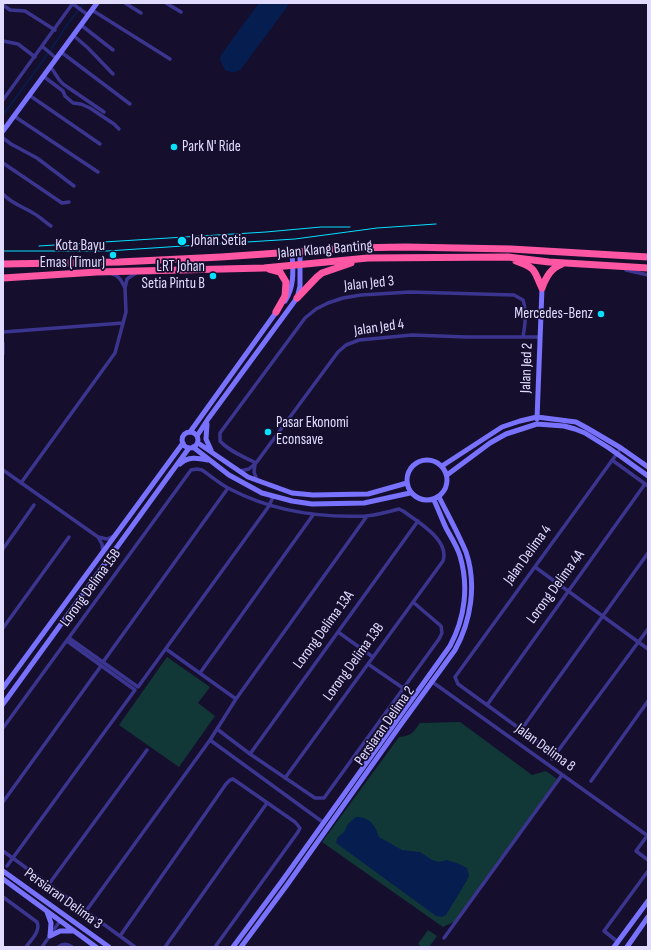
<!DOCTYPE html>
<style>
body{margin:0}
#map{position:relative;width:651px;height:950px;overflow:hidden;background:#150f2d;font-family:"Sofia Sans Condensed",sans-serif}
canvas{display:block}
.frame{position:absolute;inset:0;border:4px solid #e0dbff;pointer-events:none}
</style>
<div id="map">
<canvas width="651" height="950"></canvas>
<div class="frame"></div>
</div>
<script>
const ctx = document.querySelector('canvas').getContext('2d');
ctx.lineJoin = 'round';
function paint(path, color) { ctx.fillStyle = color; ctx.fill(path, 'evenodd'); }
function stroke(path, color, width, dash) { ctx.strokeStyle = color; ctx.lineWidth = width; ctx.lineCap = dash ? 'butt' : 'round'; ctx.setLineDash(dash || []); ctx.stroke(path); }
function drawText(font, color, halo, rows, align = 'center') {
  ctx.font = font + ' "Sofia Sans Condensed",sans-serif'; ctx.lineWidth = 3.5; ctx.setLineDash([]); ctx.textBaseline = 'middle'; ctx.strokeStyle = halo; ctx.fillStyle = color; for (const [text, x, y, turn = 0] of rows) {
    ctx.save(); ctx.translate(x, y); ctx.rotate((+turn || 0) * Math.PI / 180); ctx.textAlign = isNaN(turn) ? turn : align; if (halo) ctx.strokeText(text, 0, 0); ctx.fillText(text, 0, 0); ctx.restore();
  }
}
paint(new Path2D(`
 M167 657 210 687 198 703 215 716 179 767 119 725Z
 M460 722 532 775 546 771 557 779 456 921 443 927 322 842 399 737C411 736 413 733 420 723Z
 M428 930 437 936 429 947H422L418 944Z`), '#113837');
paint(new Path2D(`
 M259 3H290L241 69C235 73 232 73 225 70L220 60 221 55Z
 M356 817C370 817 375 825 379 837L402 850 420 852 432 860 439 862 447 860 459 864 467 868 469 876 466 882 446 915 442 917 436 916 336 843 337 838 344 832 348 824Z`), '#051e4f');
stroke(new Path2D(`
 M3 115 50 51 67 25 84 3`), '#051e4f', 1.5);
stroke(new Path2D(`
 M125 3 141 13
 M166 3 181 12
 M73 4 88 15
 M3 5 10 10 25 11 55 30
 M92 10 170 59
 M81 25 113 50
 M73 35 88 48 113 74
 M3 41 18 44 35 57
 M43 47 56 58
 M61 52 130 104
 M50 67C56 72 56 78 63 84L104 112
 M43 76 63 91 65 96 73 103 81 104 90 108 114 124 119 129
 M29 95 100 144
 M3 100 73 3
 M14 116 98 172
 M3 138 11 144 37 158 74 186
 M3 163 62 203 69 202
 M3 194C12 204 22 206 33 213 39 216 45 222 51 226
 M626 270 648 275
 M112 274C119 275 122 282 125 288
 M3 332 123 323
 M3 343V354
 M612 460 648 486
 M256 463C244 457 229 451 220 441V433L305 318 316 309 328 303 343 298 361 295 410 292 514 295 523 300C527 312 525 325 523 337
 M255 464 254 472 257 480
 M3 470 98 537 107 539 114 536
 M240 471 249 469 256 463 338 352 346 345 359 340 412 335 467 337H540
 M21 483 115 353 126 312 125 288 127 279 136 273
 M98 537 102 544 103 552
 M3 549 34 505
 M535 567 648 649
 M3 628 69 537
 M338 632 373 657
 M69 638 138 687 269 506 273 497
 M166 649 236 699
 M103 662 228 488
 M368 664 403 688
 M200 673 313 515
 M431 681 648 836
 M487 705 645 484
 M3 728 191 470 197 469 202 470C211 476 220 484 230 489 272 511 318 518 366 516 377 515 388 512 399 509L403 511C417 521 450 540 443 561L285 778
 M217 729 250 754 315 798H324L439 639 442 633 441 626 413 602
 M521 730 648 553
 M210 740 324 823
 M250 754 418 521
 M556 755 458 684 455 677 621 448
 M552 759 648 629
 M591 781 648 701
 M3 802 101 666
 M647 836 636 851 648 860
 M3 851 135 947
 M7 866 135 690 67 641
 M49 884 147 750
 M3 897 37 922C41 931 31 940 26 947
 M86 911 210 740 236 699 367 516
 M120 936 226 784 230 780 233 779 295 822 300 828 298 832 215 947
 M444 938 562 775
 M618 942 604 931 648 871
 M42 947 60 921
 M58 947C63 943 68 944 72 947
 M165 947 267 803`), '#3b3590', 3.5);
stroke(new Path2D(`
 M3 131 97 3
 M285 301C295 286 293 269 292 252
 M537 419 542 288
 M207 424 206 439 211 450
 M190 432 277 311
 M182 440a8 8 0 1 1 16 0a8 8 0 1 1-16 0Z
 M197 436 208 419 297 298 300 286V252
 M198 443 248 477 292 493 313 495 368 494 407 483
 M193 447 229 475 262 493 292 501 312 504 364 503 410 493
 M407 480a20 20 0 1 1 40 0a20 20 0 1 1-40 0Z
 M180 464C188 456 198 458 208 460
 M442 466 502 427 520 421 537 417 576 422 587 428 621 448 648 467
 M447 475 490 443 506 434 537 424 564 426 575 429 585 433 609 448 648 476
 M3 688 183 443
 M3 704 189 448
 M3 871 109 947
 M3 879 96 947
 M47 912 51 923 50 936
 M50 936 60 931H73
 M233 947 282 881 450 646C465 618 469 586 460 556 457 546 451 537 446 528 442 519 438 509 434 500
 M241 947 287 885 399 727 455 650C471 621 477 584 466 552 458 533 448 515 439 497
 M614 947 648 901
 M627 947 648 917`), '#7972ff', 5);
stroke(new Path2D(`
 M516 261C538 269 533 270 542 288
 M3 264 119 262 221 257 351 248 405 247 511 249 648 257
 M269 269 280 272 286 282 285 296 276 312
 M3 278 97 272 264 268 368 258 508 257 549 262 648 268
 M542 288C546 277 551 268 562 264
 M297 298 317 277 322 273 351 263`), '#ff56a3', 7);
stroke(new Path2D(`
 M39 246 266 232 321 227H350
 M3 251H107L183 246 295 239 377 228 436 224`), '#07e0ff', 1);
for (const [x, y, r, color] of [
 [174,147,4,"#07e0ff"],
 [182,241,5,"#07e0ff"],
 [113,255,4,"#07e0ff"],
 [213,276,4,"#07e0ff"],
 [601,314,4,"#07e0ff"],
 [268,432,4,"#07e0ff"]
]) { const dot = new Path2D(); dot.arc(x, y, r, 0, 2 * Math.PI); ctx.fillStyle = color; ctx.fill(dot); stroke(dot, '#150f2d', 1.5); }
drawText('15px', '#e0dbff', '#150f2d', [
 ["Park N' Ride",182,147],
 ["Johan Setia",191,241],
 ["Kota Bayu",105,246,"right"],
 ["Emas (Timur)",105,263,"right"],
 ["LRT Johan",205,267,"right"],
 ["Setia Pintu B",205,284,"right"],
 ["Mercedes-Benz",593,314,"right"],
 ["Pasar Ekonomi",276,423],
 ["Econsave",276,440]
], 'left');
drawText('15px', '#e0dbff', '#150f2d', [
 ["Jalan Klang Banting",325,250,-5],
 ["Jalan Jed 3",369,284,-6],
 ["Jalan Jed 4",379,328,-8],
 ["Jalan Jed 2",527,368,-88],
 ["Jalan Delima 4",528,555,-54],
 ["Lorong Delima 4A",556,587,-54],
 ["Lorong Delima 15B",91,588,-54],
 ["Lorong Delima 13A",324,630,-54],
 ["Lorong Delima 13B",354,662,-54],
 ["Persiaran Delima 2",385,726,-55],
 ["Jalan Delima 8",545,748,36],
 ["Persiaran Delima 3",63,899,36]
]);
</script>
